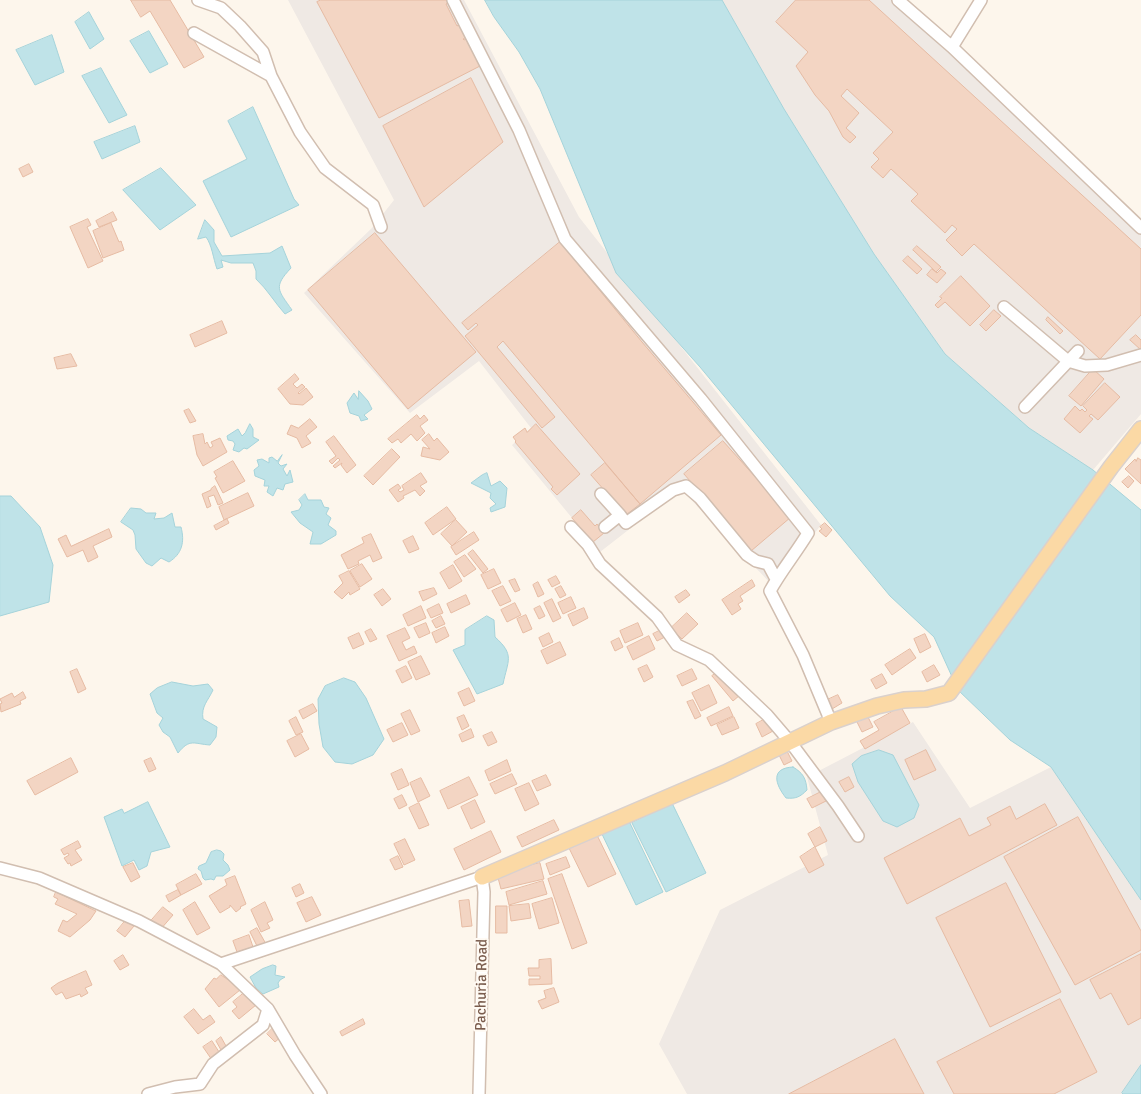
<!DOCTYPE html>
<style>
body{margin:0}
canvas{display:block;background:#fdf6ec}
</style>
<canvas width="1141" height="1094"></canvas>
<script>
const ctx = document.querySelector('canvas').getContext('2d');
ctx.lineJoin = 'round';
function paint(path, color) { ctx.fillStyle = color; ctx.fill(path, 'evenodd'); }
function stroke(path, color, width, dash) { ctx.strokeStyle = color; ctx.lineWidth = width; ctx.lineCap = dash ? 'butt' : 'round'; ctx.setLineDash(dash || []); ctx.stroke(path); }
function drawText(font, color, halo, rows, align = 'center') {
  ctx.font = font + ' Signika,sans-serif'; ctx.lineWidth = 4; ctx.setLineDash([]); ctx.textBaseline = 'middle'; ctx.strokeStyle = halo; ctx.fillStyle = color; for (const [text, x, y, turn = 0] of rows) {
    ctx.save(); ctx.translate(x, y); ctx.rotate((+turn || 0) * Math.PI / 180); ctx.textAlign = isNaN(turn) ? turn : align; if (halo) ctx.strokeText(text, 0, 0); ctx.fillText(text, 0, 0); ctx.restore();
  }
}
paint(new Path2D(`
 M288 0H464L579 217 821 525 773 586 681 489 600 552 512 445 531 428 479 361 410 413 304 293 372 228 394 200Z
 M722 0H900L1141 232V414L1093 470 1029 428 945 354 874 254 784 109Z
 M913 722 970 808 1051 767 1141 900V1065L1123 1094H687L659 1044 720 910 828 855 807 777Z`), '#efe9e4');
const water = new Path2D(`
 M485 0H722L784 109 874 254 945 354 1029 428 1093 470 1141 510V900L1051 767 1010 740 958 690 934 637 890 596 700 367 616 273 540 89 519 52 494 17Z
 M89 12 104 39 90 49 75 22Z
 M149 31 168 64 150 73 130 41Z
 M52 35 64 72 35 85 16 50Z
 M101 68 127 115 109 123 82 76Z
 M253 107 294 199 299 205 231 237 203 181 247 159 228 121Z
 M135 126 140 142 102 159 94 142Z
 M161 168 196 205 160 230 123 190Z
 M205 220 214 230V242L222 256 270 253 282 246 291 268C273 287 278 290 292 310L285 314C275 303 267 289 256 279V271L253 263H231L221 260 223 267 217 269C213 258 212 245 206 237L198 239Z
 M359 391 368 401 372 409 364 415 368 419 361 421 359 416 350 413 347 403 354 393 358 399Z
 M250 424 253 429V437L259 440 247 449 244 448 239 452 233 450 235 444 233 441 228 440 227 436 238 429 242 436 245 433Z
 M282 455 278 463 281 466 287 464 283 469 287 476 290 470 293 482 285 484 283 490 277 488 273 496 267 492 269 486H264L265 480 255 476 254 470 259 466 257 460 262 459 269 463V458L272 457 277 461Z
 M487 473 491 486 500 481 507 488 505 507 491 512 490 508 496 504 490 498 491 493 471 483 482 475Z
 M305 494 308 500H321L324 507 329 508 326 514 331 518 328 525 336 531V535L321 544H310L313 532 300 523 291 512 299 510 302 505 299 500Z
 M0 496H11L40 527 53 565 49 602 0 616Z
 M131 508 141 509 146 513H156L154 519 164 518 172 513 175 527H181C185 542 182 554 169 562L161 558 152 566 146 563 136 549 135 535 133 530 121 522Z
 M487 616 494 620 495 637C515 655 508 660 503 684L477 694 453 650 465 645V630Z
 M344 678 355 682 366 698 384 739 373 755 352 764 335 762 323 747 319 724 318 699 325 686Z
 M172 682 193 686 208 684 213 690C208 701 201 706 203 719L217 727 216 737 210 745C194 744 190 738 178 753L170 737 163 732 159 725 163 718 157 713 150 694 157 688Z
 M879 750 893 755 919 805 914 818 897 827 883 821 858 782 852 764 861 756Z
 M793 767C803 773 806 778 807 790 800 797 796 799 786 798 775 784 770 768 793 767Z
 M148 802 170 847 151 852 147 866 139 870 134 860 122 866 104 817 122 809 124 813Z
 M672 803 706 873 666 892 632 823Z
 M628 819 663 892 636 905 601 832Z
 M217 850 221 851 224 854 223 860 228 865 230 870 223 876H216L214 880 211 879 205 880 203 878 201 871 198 869 199 866 206 863 211 852Z
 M273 965 276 966 275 975 285 977 280 980 278 983 279 987 263 994 256 988 250 977 262 969Z
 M1141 1065V1094H1123L1122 1093Z`);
paint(water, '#bfe3e8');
stroke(water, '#a5d3da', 1);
const building = new Path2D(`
 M131 0H170L204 57 184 68 150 11 141 17Z
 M321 0H449L450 2 446 4 457 26 462 23 468 36 463 39 464 40 466 39 480 66 379 118 317 2Z
 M796 0H869L1141 249V315L1100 359 974 244 962 256 946 240 957 229 952 225 945 233 911 201 918 194 891 169 883 178 871 167 879 159 873 153 893 132 847 89 841 96 859 113 846 128 856 137 850 143 843 137 829 111 815 95 796 66 808 52 776 22Z
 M471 78 503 142 424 207 383 126Z
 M29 164 33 172 23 177 19 169Z
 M113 212 117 220 99 227 96 221Z
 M88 219 91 225 87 227 103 261 88 268 70 227Z
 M111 223 119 242 121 241 124 250 103 258 93 231Z
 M375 233 476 352 408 409 308 290Z
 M560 242 642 342 721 435 640 504 503 341 497 347 555 417 542 428 465 336 478 325 476 323 468 330 462 323Z
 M917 246 941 267 936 272 913 250Z
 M908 256 922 269 917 274 903 261Z
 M932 269 937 273 941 269 946 273 937 283 927 275Z
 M961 276 990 306 970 326 945 302 938 308 935 305 942 298 940 297Z
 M994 310 1001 316 986 331 980 325Z
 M1048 317 1063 331 1060 334 1046 320Z
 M222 321 227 333 195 347 190 335Z
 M1136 335 1141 340V350L1130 340Z
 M71 354 77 366 57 369 54 358Z
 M1093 369 1104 379 1081 406 1069 396Z
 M295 374 299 379 293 384 297 388 302 384 305 387 298 393 299 394 306 388 313 397 303 405 290 404 278 389Z
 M1105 383 1120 397 1098 420 1091 414 1089 416 1093 419 1080 433 1064 419 1075 406 1080 411 1082 409 1085 412 1087 410 1083 406Z
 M189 409 196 421 190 423 184 411Z
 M417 415 420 419 424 415 428 420 420 426 425 433 417 441 411 434 401 443 398 439 392 443 388 439Z
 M310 419 317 427 306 436 311 443 302 448 297 438 287 434 291 425 298 428Z
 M536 424 580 474 557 495 551 489 553 487 515 442 516 441 513 437 525 428 527 432Z
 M203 434 205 444 207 442 210 448 213 446 211 442 220 438 227 452 203 466 197 455 193 436Z
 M429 434 434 441 437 438 449 452 440 460 421 456 423 447 430 449 422 440Z
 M334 436 356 465 347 473 341 465 342 463 335 468 333 466 340 460 338 458 332 464 329 461 336 456 326 442Z
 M723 441 791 517 751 551 684 474Z
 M392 449 400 457 373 485 364 476Z
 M1138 458 1141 460V484L1125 469 1135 459 1136 461Z
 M233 461 245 481 223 493 215 478 217 477 214 472Z
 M605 463 640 504 626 515 591 475Z
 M421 473 427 482 420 486 425 491 420 496 415 490 403 496 404 498 398 502 389 490 398 484 401 488 398 490 400 492 404 490 402 486Z
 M1129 476 1134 481 1128 488 1122 482Z
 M215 486 223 503 218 505 214 495 208 497 211 506 207 508 202 494 211 490V489Z
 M248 493 254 506 224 520 219 507Z
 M447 507 456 519 433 535 425 523Z
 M581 510 595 526 597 524 604 533 593 542 572 518Z
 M227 519 229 523 216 530 214 526Z
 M456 520 467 532 452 546 441 534Z
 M825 523 832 530 826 537 819 531 822 529 820 527Z
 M109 529 112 537 93 546 98 557 88 562 83 550 67 557 58 539 66 535 71 546Z
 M474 532 479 540 456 555 451 547Z
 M371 534 382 558 373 562 370 555 358 561 359 564 348 569 341 555 364 543 362 538Z
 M413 536 419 549 409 553 403 541Z
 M473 550 488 569 483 573 468 554Z
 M465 555 476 569 464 577 454 562Z
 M362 564 372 579 360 587 350 571Z
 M453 565 462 581 449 589 440 573Z
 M494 569 501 583 488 589 481 575Z
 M349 571 360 589 350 595 349 592 342 599 334 592 343 583 339 576Z
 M556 576 560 583 552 587 548 580Z
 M515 579 520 590 515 592 509 581Z
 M752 580 755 586 740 596 743 601 738 604 741 609 732 615 722 600Z
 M538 582 544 594 538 597 533 585Z
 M503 586 511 601 500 606 492 591Z
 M561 586 566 595 560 598 555 589Z
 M434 588 437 594 423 601 419 592Z
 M383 589 391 599 382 606 374 595Z
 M686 590 690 595 679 603 675 597Z
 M466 595 470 604 451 613 447 604Z
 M571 597 576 608 563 614 558 603Z
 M552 599 561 618 553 622 544 603Z
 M515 603 521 615 507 622 501 610Z
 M439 604 443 613 431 618 427 610Z
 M421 606 426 618 408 626 403 615Z
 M540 606 545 616 539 619 534 609Z
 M584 608 588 618 573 626 568 615Z
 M687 613 698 624 682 639 671 628Z
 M526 615 532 629 523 633 517 619Z
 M441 616 445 624 436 628 432 621Z
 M426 623 430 633 419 638 414 628Z
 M638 623 643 635 625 643 620 631Z
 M445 627 449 636 436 643 432 633Z
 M405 628 410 638 402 642 406 650 414 646 417 653 399 661 387 636Z
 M371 629 377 639 370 642 365 632Z
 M663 629 667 636 657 641 653 634Z
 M359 633 364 644 353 649 348 638Z
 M549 633 553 642 543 647 539 638Z
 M925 634 931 647 920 653 914 639Z
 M649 636 655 649 633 660 627 647Z
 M619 638 623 647 615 651 611 642Z
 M560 642 566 655 547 664 541 651Z
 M910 649 916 658 892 675 885 665Z
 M421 656 430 674 416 680 408 662Z
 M647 665 653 677 644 682 638 669Z
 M934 665 940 675 927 682 922 672Z
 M406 666 412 678 402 683 396 671Z
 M77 669 86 689 78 693 70 672Z
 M692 669 697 679 682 686 677 676Z
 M719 671 740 695 733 701 712 676Z
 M882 674 887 683 876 689 871 680Z
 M709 685 717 703 701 711 692 693Z
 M469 688 475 701 464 706 458 693Z
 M23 692 26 698 20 701 21 704 1 712 0 704 2 703 0 699 12 693 14 697Z
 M838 695 842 703 832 709 827 700Z
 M693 700 701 716 695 719 687 702Z
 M313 704 317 711 303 719 299 711Z
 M729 707 733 716 711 726 707 718Z
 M901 707 910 723 865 749 860 741 879 730 874 722Z
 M410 710 420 731 411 735 401 714Z
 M464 715 469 726 462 730 457 718Z
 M296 717 303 732 296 735 289 721Z
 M734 717 739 728 722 735 717 725Z
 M868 717 873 727 862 732 857 722Z
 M767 718 773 731 762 737 756 724Z
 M402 723 408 735 393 742 387 730Z
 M471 729 474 737 462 742 459 735Z
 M492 732 497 742 488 746 483 736Z
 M301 734 309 749 295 757 287 741Z
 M926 750 936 770 914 780 905 760Z
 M787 751 792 761 784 765 779 755Z
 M71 758 78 772 35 795 27 781Z
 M151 758 156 769 149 772 144 761Z
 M507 760 511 771 489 781 485 771Z
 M402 769 409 785 398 790 391 774Z
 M512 774 517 784 495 794 490 784Z
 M546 775 551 785 537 791 532 781Z
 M469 777 478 795 448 809 440 791Z
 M849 777 854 787 845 792 839 782Z
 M421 778 430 796 418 802 410 783Z
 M529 783 539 804 525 811 515 789Z
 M821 792 826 801 812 808 807 799Z
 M402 795 407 805 399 809 394 799Z
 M475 800 485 822 471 829 461 807Z
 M419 803 429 825 419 829 409 808Z
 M1045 804 1057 825 907 904 884 858 960 818 969 836 991 825 987 818 1010 806 1016 819Z
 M1078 817 1141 931V950L1075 985 1004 857Z
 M554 820 559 830 522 847 517 837Z
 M820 827 827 841 815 847 808 834Z
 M491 831 501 852 464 870 454 849Z
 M596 833 616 874 588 887 568 846Z
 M405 839 415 860 404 865 394 844Z
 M78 841 81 847 75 850 82 860 71 866 70 863 68 864 64 858 69 855 68 853 64 855 61 850Z
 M815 847 824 865 809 873 800 857Z
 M398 856 403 867 395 870 390 860Z
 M566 857 570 867 550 875 546 864Z
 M133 863 140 877 131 882 123 867Z
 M540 863 544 879 501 889 497 874Z
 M196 874 202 884 181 895 176 885Z
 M562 874 587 943 572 949 548 879Z
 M235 876 246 904 240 907 241 908 236 912 230 905V907L220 913 209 896 227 885 225 880Z
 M543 881 547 894 509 905 506 892Z
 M1006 883 1061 992 990 1027 936 918Z
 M300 884 304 893 296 897 292 888Z
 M178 890 181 895 169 902 166 896Z
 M56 892 96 911 90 920 70 937 58 931 63 920 67 922 77 914 55 904 58 899 54 897Z
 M312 897 321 915 306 922 297 903Z
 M552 898 559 923 539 929 532 904Z
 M469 900 472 926 462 927 459 901Z
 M195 902 210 928 197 935 183 910Z
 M265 902 273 920 267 923 270 928 261 932 251 910Z
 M529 904 531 918 511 921 509 906Z
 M496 906H507V933H496Z
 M163 907 173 915 160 930 150 922Z
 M126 920 134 926 125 937 117 931Z
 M257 928 266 944 258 948 250 932Z
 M249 935 253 947 237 952 233 941Z
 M1141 954V1018L1128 1025 1111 993 1100 999 1090 980Z
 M123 955 129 965 120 970 114 961Z
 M551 959 552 984 529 985V979H540V976H529L528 968H539V960Z
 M86 971 92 985 85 988 88 993 81 997 80 994 66 999 62 992 56 995 51 988 58 983Z
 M221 975 230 981 232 980 240 990 219 1007 205 989 214 978 216 979Z
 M554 988 559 1002 542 1009 538 1001 546 998 544 991Z
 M244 993 256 1005 239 1019 232 1011 237 1007 233 1002Z
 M1060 999 1097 1072 1054 1094H954L937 1062Z
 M194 1009 203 1020 210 1015 215 1022 198 1034 184 1017Z
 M363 1019 365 1024 342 1036 340 1032Z
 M274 1027 282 1036 275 1042 267 1034Z
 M221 1037 226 1046 221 1050 216 1041Z
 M895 1039 924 1094H789Z
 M212 1041 221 1055 212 1060 203 1047Z`);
paint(building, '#f3d5c3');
stroke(building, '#e6bba3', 1);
const minor = new Path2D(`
 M198 0 221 8 240 26 263 52 271 76 300 132 325 168 373 205 381 227
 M453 0 519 130 565 239 701 399 808 533C796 553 781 571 770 591L803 655 831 722
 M898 0 952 47 1141 228
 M194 33 271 76
 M952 47 981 0
 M1004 307 1068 361 1085 366 1107 365 1141 355
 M1025 407 1078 351
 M601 494 620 515
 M571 527 588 545 600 564 657 617 677 645 709 660 767 715 791 743 838 806 858 836
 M605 527 620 515 626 523 673 490 686 486 700 498 747 555 756 561 768 564 776 579
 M0 868 39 878 139 921 221 964 268 1009 295 1055 321 1094
 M221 964 482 877 484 892 479 1094
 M148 1094 175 1087 200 1084 213 1064 263 1025 268 1009`);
const major = new Path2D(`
 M482 877 725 773 831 722 877 706 904 700 926 699 949 693 1111 467 1141 429`);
stroke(minor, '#d1beb0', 14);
stroke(major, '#dad1cd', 18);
stroke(minor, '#fff', 11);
stroke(major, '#fbd9a5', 15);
drawText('15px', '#7a5c4d', '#fffaf3', [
 ["Pachuria Road",482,985,-89]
]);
</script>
